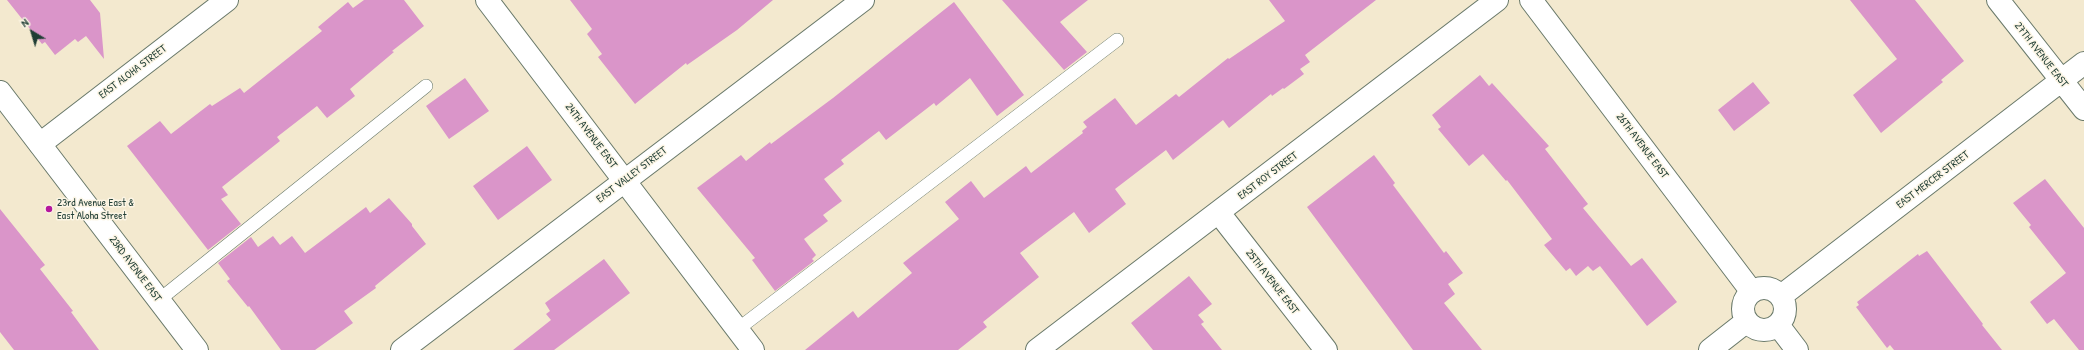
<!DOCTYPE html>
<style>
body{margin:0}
#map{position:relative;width:2084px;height:350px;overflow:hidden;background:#f3e9cf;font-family:"Patrick Hand",sans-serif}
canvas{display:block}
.north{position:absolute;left:12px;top:12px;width:40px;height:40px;-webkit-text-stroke:3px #fcf5e5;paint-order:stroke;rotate:322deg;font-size:11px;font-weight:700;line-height:16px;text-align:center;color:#1f3d34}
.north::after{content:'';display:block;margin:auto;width:14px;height:18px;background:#1f3d34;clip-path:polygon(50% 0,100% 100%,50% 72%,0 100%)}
</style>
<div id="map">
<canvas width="2084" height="350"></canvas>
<div class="north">N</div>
</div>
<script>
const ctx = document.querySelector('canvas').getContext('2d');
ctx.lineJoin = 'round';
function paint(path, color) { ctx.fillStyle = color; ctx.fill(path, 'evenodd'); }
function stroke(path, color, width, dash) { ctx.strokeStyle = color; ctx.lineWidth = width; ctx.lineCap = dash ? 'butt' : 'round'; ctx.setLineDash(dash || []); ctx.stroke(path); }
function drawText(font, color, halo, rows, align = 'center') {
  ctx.font = font + ' "Patrick Hand",sans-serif'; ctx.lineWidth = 3; ctx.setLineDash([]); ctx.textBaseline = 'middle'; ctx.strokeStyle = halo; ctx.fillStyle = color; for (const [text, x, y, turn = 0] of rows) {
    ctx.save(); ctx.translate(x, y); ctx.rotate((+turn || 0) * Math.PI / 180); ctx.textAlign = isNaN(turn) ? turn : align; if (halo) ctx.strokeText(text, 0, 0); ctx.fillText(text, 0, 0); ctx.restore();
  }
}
paint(new Path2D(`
 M7 0H90L100 13 104 59 86 36 78 42 75 39 55 55 45 42 42 44Z
 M364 0H404L424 26 392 51 394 52 350 89 355 96 327 118 317 106 277 137 280 141 222 187 228 195 221 199 241 224 208 250 127 146 160 121 171 134 210 104 212 106 240 88 244 93 322 31 318 27 348 2 353 8Z
 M570 0H773L737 30 687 65 686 63 635 104 598 57 602 54 587 34 592 29Z
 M1002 0H1088L1060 22 1087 52 1064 70Z
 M1269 0H1376L1305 55 1310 62 1300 69 1304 74 1284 89 1283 88 1272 96 1271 94 1229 128 1223 120 1173 160 1166 150 1115 189 1126 204 1089 233 1074 212 1020 253 1039 277 983 322 987 327 958 350H805L853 311 858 318 912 273 903 263 959 219 945 202 971 181 984 198 1026 166 1031 173 1083 133 1082 131 1087 127 1083 122 1115 98 1136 125 1176 94 1179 97 1228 58 1229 59 1285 21Z
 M1850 0H1915L1964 61 1941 80 1943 82 1881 133 1853 95 1897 59Z
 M954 2 1024 95 997 116 970 78 936 106 934 103 886 140 879 131 841 160 844 164 824 179 842 201 823 215 828 221 804 239 816 255 812 259 814 261 775 291 752 260 755 258 697 188 741 155 746 161 770 142 771 144 833 98Z
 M1480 75 1489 86 1492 83 1549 146 1545 149 1588 204 1583 208 1631 266 1642 258 1677 302 1647 326 1600 266 1593 271 1588 266 1576 276 1570 268 1566 271 1544 245 1552 239 1507 180 1506 181 1483 154 1469 166 1438 129 1441 127 1432 115Z
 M465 78 489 111 449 139 426 106Z
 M1753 82 1770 103 1734 131 1718 110Z
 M527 146 552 180 498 220 473 186Z
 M1374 155 1395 183 1393 185 1444 253 1446 251 1463 273 1448 284 1455 294 1444 303 1482 350H1413L1307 207Z
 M2045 179 2084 228V350H2079L2054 319 2047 324 2030 302 2066 273 2029 227 2031 225 2013 203Z
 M389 198 412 224V226L426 244 375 286 376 288 344 311 353 323 315 350H281L249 306 248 307 227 281 230 279 218 263 251 237 258 247 273 236 280 245 292 236 305 253 366 207 370 213Z
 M0 209 45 265 40 269 73 311 71 312 99 350H14L0 332Z
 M1927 251 1983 324 1982 325 2002 350H1894L1890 345 1887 348 1856 307 1859 305 1857 302 1918 254 1919 256Z
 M604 259 630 293 554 350H513L551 320 546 314 550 311 545 303Z
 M1189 276 1212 304 1198 315 1204 322 1201 324 1222 350H1153L1131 323Z`), '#da95c9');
const lane = new Path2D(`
 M159 300 426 86
 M738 329 1117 40`);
const street = new Path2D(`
 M487 0 753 350
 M1531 0 1752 292
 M1998 0 2084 109
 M40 144 227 0
 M1219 213 1326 350
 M1743 309a21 21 0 1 1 42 0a21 21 0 1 1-42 0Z
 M1781 296 2084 63
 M1778 325 1797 350
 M402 350 863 0
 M1037 350 1497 0
 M1710 350 1747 321`);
const primary = new Path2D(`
 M0 92 197 350`);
stroke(lane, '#69796a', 14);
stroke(street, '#69796a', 24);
stroke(primary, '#69796a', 24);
stroke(lane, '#fff', 13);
stroke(street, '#fff', 22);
stroke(primary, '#fff', 22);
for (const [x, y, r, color] of [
 [49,209,4,"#b5179e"]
]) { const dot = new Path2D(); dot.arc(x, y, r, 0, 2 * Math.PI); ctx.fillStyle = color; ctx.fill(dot); stroke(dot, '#fcf5e5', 1.5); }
drawText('11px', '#1f3d34', '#fcf5e5', [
 ["27TH AVENUE EAST",2041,55,52],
 ["EAST ALOHA STREET",133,72,-37],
 ["24TH AVENUE EAST",591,136,53],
 ["26TH AVENUE EAST",1642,146,53],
 ["EAST VALLEY STREET",632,175,-37],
 ["EAST ROY STREET",1268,176,-37],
 ["EAST MERCER STREET",1933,180,-37],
 ["23RD AVENUE EAST",135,269,53],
 ["25TH AVENUE EAST",1272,282,52]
]);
drawText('11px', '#1f3d34', '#fcf5e5', [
 ["23rd Avenue East &",57,203],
 ["East Aloha Street",57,216]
], 'left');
</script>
